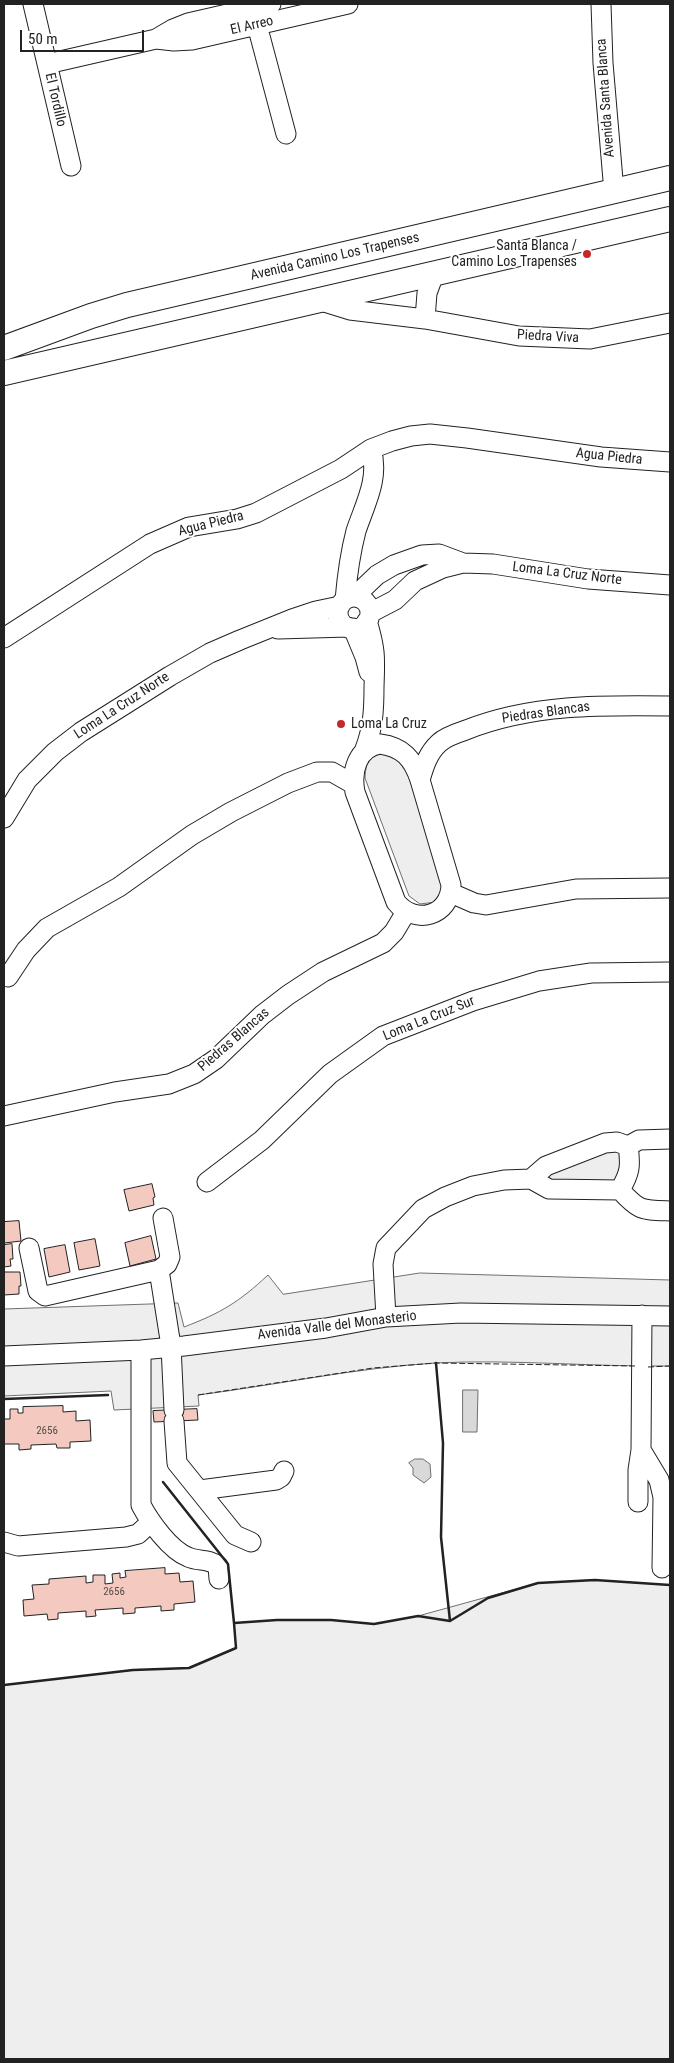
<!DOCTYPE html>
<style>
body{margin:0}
#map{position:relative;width:674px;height:2063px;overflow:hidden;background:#fff;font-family:"Roboto Condensed",sans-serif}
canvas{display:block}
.frame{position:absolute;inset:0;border:5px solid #222;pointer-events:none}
.scale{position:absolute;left:20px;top:30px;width:124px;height:22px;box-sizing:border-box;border:2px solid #222;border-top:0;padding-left:6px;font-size:15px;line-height:18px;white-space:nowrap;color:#222;-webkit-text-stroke:4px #fff;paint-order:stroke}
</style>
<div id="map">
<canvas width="674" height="2063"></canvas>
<div class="frame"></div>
<div class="scale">50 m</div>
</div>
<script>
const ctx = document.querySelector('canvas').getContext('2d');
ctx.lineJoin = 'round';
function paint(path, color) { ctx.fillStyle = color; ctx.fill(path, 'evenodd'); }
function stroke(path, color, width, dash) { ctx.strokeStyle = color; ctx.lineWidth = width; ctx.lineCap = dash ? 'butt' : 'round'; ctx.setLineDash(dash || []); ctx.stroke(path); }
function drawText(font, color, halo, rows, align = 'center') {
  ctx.font = font + ' "Roboto Condensed",sans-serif'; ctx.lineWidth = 4; ctx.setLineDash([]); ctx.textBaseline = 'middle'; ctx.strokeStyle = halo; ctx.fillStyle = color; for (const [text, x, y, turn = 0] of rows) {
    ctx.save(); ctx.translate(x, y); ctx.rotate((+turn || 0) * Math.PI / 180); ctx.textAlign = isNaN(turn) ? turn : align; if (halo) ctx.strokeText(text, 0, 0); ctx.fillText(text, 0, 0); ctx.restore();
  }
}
const green = new Path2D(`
 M389 752 410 769 447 883 436 902 420 904 409 896 365 778C366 759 370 755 389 752Z
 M604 1149 621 1150 620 1181 549 1184 545 1174Z
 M420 1273 670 1280V1366C592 1367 513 1359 435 1363 355 1368 277 1385 198 1395L199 1406 114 1410 111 1391 4 1396V1309L178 1303 184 1327C221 1313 239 1302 268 1275L283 1294Z
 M595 1580 670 1585V2059H4V1685L133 1670 189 1668 236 1648 234 1623 277 1620H331L374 1624 418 1616 538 1583Z`);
paint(green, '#eee');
stroke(green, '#6f6f6f', 1);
const water = new Path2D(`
 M463 1390H478L477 1432H463Z
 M415 1459H423L430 1464 431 1477 424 1483 413 1475V1468L409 1463Z`);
paint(water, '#d9d9d9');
stroke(water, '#6f6f6f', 1);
const building = new Path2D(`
 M152 1184 155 1197 153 1198 154 1205 129 1211 124 1190Z
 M19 1221 21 1241 4 1243V1222Z
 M151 1236 156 1259 130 1266 125 1243Z
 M95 1239 100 1266 79 1270 74 1243Z
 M12 1244 13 1259H10L11 1266 4 1267V1245Z
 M65 1245 70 1272 49 1277 44 1249Z
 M4 1272H20L21 1286H19V1294L4 1295Z
 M63 1406V1412L76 1411V1421L90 1420 91 1441 70 1442V1448H57L56 1444 31 1445V1449L19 1450V1444H4V1419H10V1409H18V1413H23V1407Z
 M197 1409 198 1420 154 1422 153 1411Z
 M165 1568V1574L179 1573 180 1582 193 1581 195 1602 174 1604V1610L161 1611V1606L135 1608V1613L123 1614V1608L95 1610 96 1616 86 1617V1611L58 1613V1619L48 1620 47 1614 24 1616 23 1600 34 1599 32 1585 49 1584V1579L86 1576V1583L93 1582V1575H105V1584L113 1583 112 1574 120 1573V1578L126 1577 125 1571Z`);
paint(building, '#f3c9c0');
stroke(building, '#222', 1);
const minor = new Path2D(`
 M33 4 71 166
 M601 4 603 63 614 192
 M257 25 286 134
 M156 39 174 41 192 40 348 4
 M47 64 156 39 173 29 188 23 271 4
 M321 301 350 310 425 319 427 293 434 274
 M425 319 519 336 590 339 670 323
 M354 597 377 575 394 565 422 555 439 554 463 563 493 564 588 579 670 585
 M338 613a16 16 0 1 1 32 0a16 16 0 1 1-32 0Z
 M345 600C347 577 350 554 356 531 365 504 380 478 371 449
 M370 613 395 600 415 581 443 568 463 563
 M353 628 365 657 369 672
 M278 629 348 627
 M4 638 150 544 189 527 237 519 256 513 341 469 371 449 392 441 411 436 430 434 467 438 601 457 670 462
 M380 744C403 747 413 759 420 780L451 885C450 916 415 926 396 902L355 792C351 771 357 748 380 744Z
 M365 749C373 728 374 710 374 687 375 659 376 650 367 621
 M420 780C424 766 428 753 439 743 445 737 457 733 466 730 531 704 602 705 670 706
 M4 818 27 780 55 752 81 732 170 676 210 653 240 640 292 619 316 611 340 606
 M451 893 474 903 486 905 576 889 670 888
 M8 977 26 950 47 928 119 887 192 835 231 812 288 783 317 772H332L353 784
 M4 1116 115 1092 169 1084 194 1074 216 1059 262 1015 288 995 323 972 383 943 394 932 406 912
 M628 1146 639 1140 670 1139
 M531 1179 549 1189 620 1190C630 1173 631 1166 628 1146
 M207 1182 262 1140 330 1074 383 1036 473 1001 539 981 591 973 670 972
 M620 1190C639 1211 641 1210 670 1211
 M29 1248 38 1291 45 1296 159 1270 167 1264 170 1257 163 1218
 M159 1270 171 1346 174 1410
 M642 1315 641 1450 659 1480 663 1497 662 1568
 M386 1317 383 1264 386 1248 423 1209 445 1197 473 1186 504 1180 531 1179 546 1166 605 1143 617 1142 628 1146
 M141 1350V1505C150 1522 170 1550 188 1557 199 1562 208 1558 218 1566L219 1579
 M4 1356 141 1350 184 1346 326 1328 386 1317 461 1313 670 1316
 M174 1421 177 1463 235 1535 251 1542
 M200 1490 276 1480 281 1477 284 1471
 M638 1502V1470L641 1450
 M4 1542 18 1546 126 1537 138 1534 151 1522`);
const major = new Path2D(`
 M4 348 91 316 127 305 670 178
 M4 373 670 219`);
stroke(minor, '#222', 21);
stroke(major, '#222', 26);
stroke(minor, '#fff', 19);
stroke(major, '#fff', 24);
stroke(new Path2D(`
 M648 1367 670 1366
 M198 1395 373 1368 436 1363 635 1366`), '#222', 1, [6, 2.5]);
stroke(new Path2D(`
 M436 1363 443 1443 441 1537 450 1621
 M4 1399 108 1395
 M163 1482 228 1564 234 1623
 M4 1685 133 1670 189 1668 236 1648 234 1623 277 1620H331L374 1624 418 1616 450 1621 488 1598 538 1583 595 1580 670 1585`), '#222', 2.5);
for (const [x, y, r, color] of [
 [587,254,5,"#c62828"],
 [341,724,5,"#c62828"]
]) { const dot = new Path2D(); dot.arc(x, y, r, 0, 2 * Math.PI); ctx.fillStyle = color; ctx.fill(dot); stroke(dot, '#fff', 2); }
drawText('11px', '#564c4a', null, [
 ["2656",47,1431],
 ["2656",114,1592]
]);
drawText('14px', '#222', '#fff', [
 ["El Arreo",252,26,-13],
 ["Avenida Santa Blanca",606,98,-94],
 ["El Tordillo",55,100,77],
 ["Avenida Camino Los Trapenses",335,257,-13],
 ["Piedra Viva",548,337,3],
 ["Agua Piedra",609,457,6],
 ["Agua Piedra",211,524,-14],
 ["Loma La Cruz Norte",567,574,7],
 ["Loma La Cruz Norte",122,706,-33],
 ["Piedras Blancas",546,713,-8],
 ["Loma La Cruz Sur",429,1019,-22],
 ["Piedras Blancas",234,1040,-41],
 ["Avenida Valle del Monasterio",337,1326,-7]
]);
drawText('14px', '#222', '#fff', [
 ["Santa Blanca /",577,246],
 ["Camino Los Trapenses",577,262],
 ["Loma La Cruz",351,724,"left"]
], 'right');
</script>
